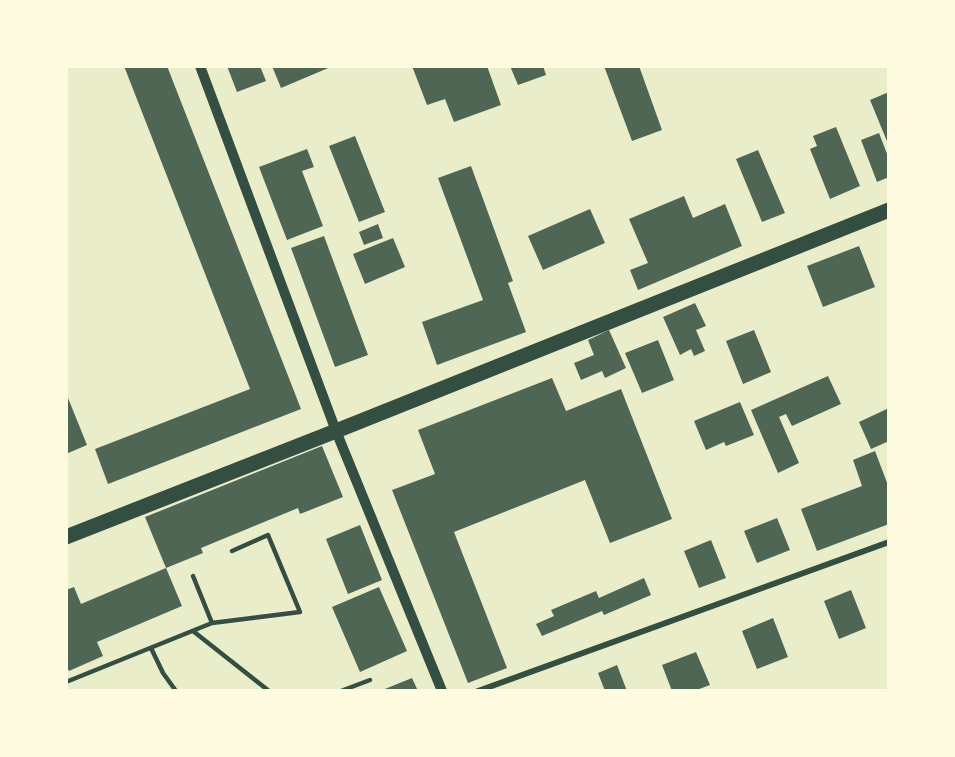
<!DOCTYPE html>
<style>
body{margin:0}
#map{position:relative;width:955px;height:757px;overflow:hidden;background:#e9edc9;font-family:Rubik,sans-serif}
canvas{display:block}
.frame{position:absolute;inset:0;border:68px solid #fefae0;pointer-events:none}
</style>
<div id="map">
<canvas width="955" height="757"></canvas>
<div class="frame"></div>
</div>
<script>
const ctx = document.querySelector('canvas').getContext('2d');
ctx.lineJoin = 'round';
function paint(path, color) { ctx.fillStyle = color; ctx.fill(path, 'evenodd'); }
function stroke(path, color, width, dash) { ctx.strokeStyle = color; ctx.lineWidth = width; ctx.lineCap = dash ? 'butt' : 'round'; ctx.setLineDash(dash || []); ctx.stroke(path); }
paint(new Path2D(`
 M124 66H167L301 409 108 484 95 449 250 389Z
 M227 66H260L266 81 237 92Z
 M272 66H333L281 88Z
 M412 66H487L501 105 454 122 445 99 427 105Z
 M510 66H543L546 75 518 85Z
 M604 66H639L662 130 632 141Z
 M889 92V146L870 100Z
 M836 127 860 186 830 199 810 149 817 146 813 136Z
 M879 133 889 159V177L877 182 861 140Z
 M355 136 385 212 359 222 329 146Z
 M307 149 314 167 302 171 323 226 287 240 259 167Z
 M758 150 785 213 762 222 736 159Z
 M471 166 513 281 508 283 526 332 437 365 422 322 483 300 438 178Z
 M684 196 693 218 725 204 742 246 638 290 630 270 648 263 629 219Z
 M590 209 605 243 543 270 528 236Z
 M378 224 383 238 364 245 359 232Z
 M324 236 368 355 335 367 291 248Z
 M393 238 405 267 365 284 353 254Z
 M859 246 875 287 823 307 807 266Z
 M695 303 706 326 696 330 705 351 694 356 691 349 680 355 663 317Z
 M609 330 626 368 605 378 602 371 581 380 574 363 594 355 588 340Z
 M754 330 771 372 743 384 726 341Z
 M658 340 674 380 642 393 625 353Z
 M828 376 841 404 792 426 786 414 779 417 799 463 778 473 751 410Z
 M552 378 566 411 621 389 672 519 610 543 585 480 454 532 507 668 468 683 392 490 435 474 418 430Z
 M66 393 87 445 66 454Z
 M740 402 754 435 726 446 724 442 706 450 694 421Z
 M889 408V441L871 449 859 422Z
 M322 446 343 497 300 514 298 508 201 548 203 553 166 568 145 517Z
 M875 451 889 488V524L817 551 801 509 862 486 853 460Z
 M777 518 790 550 757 563 744 531Z
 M360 525 382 580 348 594 326 539Z
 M711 540 726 578 699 588 684 551Z
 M166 568 182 606 97 642 103 656 69 671 66 665V590L74 587 81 604Z
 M644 578 651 595 604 615 602 611 542 636 536 624 554 616 551 610 596 591 599 598Z
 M379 587 407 651 360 672 332 607Z
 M851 590 866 628 839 639 824 601Z
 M773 618 788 657 757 669 742 631Z
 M696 652 710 685 694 691H672L662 665Z
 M617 665 627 691H605L598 673Z
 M412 678 418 691H380Z`), '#4f6655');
stroke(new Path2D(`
 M212 623 300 612 268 535 232 551
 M193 631 269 691
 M151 648 163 673 176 691
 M66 682 212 623 193 576
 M341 691 370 680`), '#344e41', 4.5);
stroke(new Path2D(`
 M478 691 889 542`), '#344e41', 6);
stroke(new Path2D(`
 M200 66 336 431 442 691`), '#344e41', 10);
stroke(new Path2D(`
 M66 537 336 431 889 210`), '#344e41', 15);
</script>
